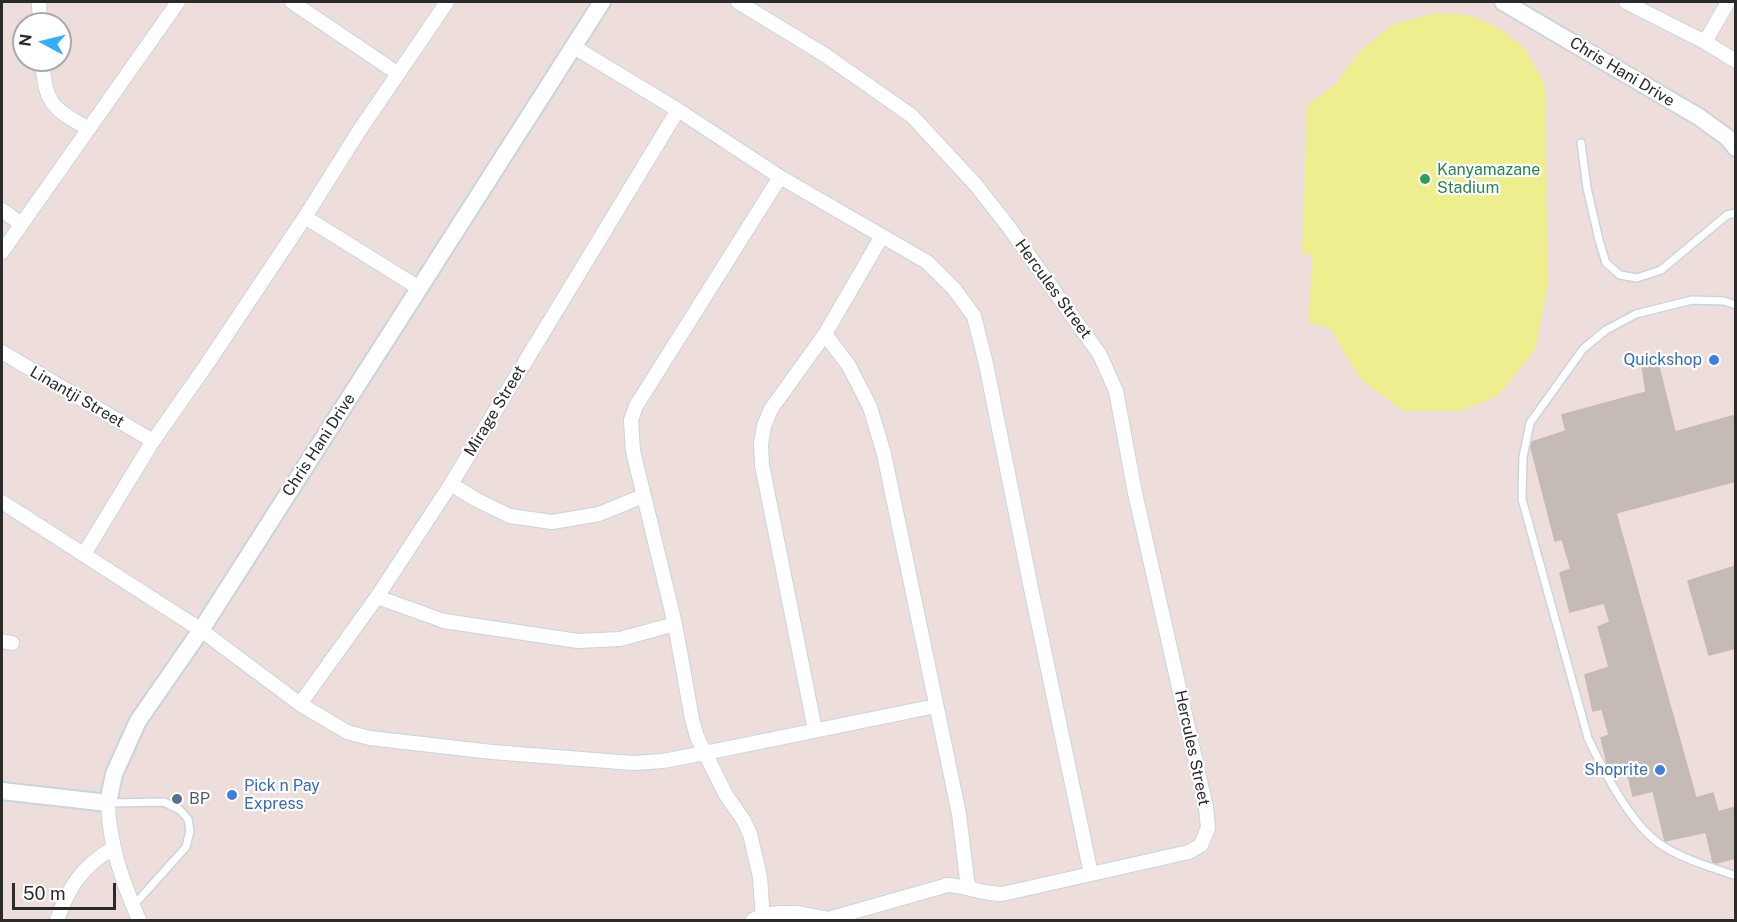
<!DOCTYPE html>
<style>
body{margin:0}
#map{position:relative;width:1737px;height:922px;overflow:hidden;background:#eddddb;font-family:"Public Sans",sans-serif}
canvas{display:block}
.frame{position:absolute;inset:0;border:3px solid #2a2a2a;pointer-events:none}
.north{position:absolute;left:12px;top:12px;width:60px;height:60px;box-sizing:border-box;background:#fff;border:2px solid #aaa;border-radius:50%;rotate:277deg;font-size:16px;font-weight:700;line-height:24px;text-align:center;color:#2a2a2a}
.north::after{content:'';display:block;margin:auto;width:21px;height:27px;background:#35adff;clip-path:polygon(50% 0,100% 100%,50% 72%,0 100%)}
.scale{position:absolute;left:12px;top:883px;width:104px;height:27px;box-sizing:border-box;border:3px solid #2a2a2a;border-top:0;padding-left:8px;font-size:18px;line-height:21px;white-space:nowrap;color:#2a2a2a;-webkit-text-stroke:4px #fff;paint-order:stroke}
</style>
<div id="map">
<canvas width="1737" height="922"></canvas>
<div class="frame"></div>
<div class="north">N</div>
<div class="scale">50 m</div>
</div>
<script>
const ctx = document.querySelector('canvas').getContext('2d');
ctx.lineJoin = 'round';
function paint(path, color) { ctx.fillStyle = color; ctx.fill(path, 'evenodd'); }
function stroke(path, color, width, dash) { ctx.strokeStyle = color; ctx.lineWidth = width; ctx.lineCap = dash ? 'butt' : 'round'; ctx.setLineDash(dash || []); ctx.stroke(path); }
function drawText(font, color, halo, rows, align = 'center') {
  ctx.font = font + ' "Public Sans",sans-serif'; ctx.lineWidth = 4.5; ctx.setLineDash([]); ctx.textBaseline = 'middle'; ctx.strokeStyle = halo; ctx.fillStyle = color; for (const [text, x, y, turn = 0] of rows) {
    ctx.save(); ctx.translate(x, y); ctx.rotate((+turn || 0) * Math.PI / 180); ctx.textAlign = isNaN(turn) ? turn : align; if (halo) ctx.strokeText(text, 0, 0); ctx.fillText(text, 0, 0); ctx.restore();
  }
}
paint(new Path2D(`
 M1435 13 1469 15 1501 29 1526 50 1545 85 1548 284 1535 350 1498 396 1460 411H1404L1361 380 1329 327 1308 323 1313 255 1302 253 1307 105 1335 85 1359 52 1392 25Z`), '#edef8e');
const building = new Path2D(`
 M1658 363 1675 432 1736 415V481L1616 513 1696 798 1713 793 1718 812 1736 807V858L1716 863 1713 862 1706 832 1665 841 1653 791 1633 796 1625 762 1609 767 1607 763 1601 738 1609 735 1602 709 1593 711 1585 675 1609 667 1598 627 1610 622 1604 603 1570 612 1560 573 1571 569 1562 539 1555 541 1531 447 1532 442 1566 431 1562 415 1646 392 1642 366Z
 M1736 566V648L1709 655 1688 581Z`);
paint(building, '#c4bab6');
stroke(building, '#c8b9b4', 1.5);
const service = new Path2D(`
 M1581 143 1587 188 1599 240 1606 263 1620 275 1637 278 1661 270 1727 215 1736 213
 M1736 305 1724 301 1692 300 1636 314 1606 330 1583 349 1530 423 1523 457 1522 499 1588 738C1603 770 1632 827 1663 846 1685 860 1711 867 1736 876
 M110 803 164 802 180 810 188 819 190 831 186 847 133 906`);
const minor = new Path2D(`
 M39 2 40 24
 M292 2 397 73
 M738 2 825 55 912 116 975 184 1008 226 1100 355 1116 391 1135 493 1206 807 1208 828 1201 845 1189 852 1002 894C982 894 967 886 948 885L828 919 796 913H779L763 915 753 920
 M1626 2 1705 42 1736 61
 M1705 42 1728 2
 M574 47 678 110 780 177 927 262 954 289 974 316 986 364 1032 593 1091 874
 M42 60C46 103 50 107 87 128
 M2 210 20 223
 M305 217 419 288
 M2 252 178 2
 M825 334 849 366 870 407 884 454 959 814 968 888
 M2 352 153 441
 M451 484 475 499 510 516 552 522 599 514 643 496
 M2 502 201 630 300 704 347 732 370 738 492 752 633 763 663 761 705 753 936 706
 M84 554 153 441 205 367 305 217 359 131 447 2
 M377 597 444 621 578 641 620 639 675 624
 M2 641 12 643
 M300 704 377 597 451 484 678 110
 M815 730 762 465 761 444 764 426 771 409 825 334 882 236
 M108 803C109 844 123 883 139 920
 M57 920C69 886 82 867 113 848
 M763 920 760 877 750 834 744 821 726 795 697 737 692 719 675 624 633 451 631 420 636 406 780 177`);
const tertiary = new Path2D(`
 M1503 2 1699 117 1728 138 1736 148
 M2 791 108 803 114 774 138 721 201 630 602 2`);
stroke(service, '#c9d5dd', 10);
stroke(minor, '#c9d5dd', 16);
stroke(tertiary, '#c9d5dd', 20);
stroke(service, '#fff', 7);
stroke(minor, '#fff', 14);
stroke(tertiary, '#fff', 16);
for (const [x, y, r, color] of [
 [1425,179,6,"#2e9e5b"],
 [1714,360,6,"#3f7fe0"],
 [1660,770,6,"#3f7fe0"],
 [232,795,6,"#3f7fe0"],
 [177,799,6,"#5c6f8a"]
]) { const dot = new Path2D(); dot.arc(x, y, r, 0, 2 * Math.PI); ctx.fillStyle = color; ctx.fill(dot); stroke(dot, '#fff', 2); }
drawText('16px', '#2a2a2a', '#fff', [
 ["Chris Hani Drive",1622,72,31],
 ["Hercules Street",1053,289,54],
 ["Linantji Street",77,397,30],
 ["Mirage Street",495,411,-59],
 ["Chris Hani Drive",319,445,-57],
 ["Hercules Street",1192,748,78]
]);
drawText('16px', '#27864d', '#fff', [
 ["Kanyamazane",1437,170],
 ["Stadium",1437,188]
], 'left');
drawText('16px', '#366cbe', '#fff', [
 ["Quickshop",1702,360],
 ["Shoprite",1648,770],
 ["Pick n Pay",244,786,"left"],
 ["Express",244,804,"left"]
], 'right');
drawText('16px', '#4e5e75', '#fff', [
 ["BP",189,799]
], 'left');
</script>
